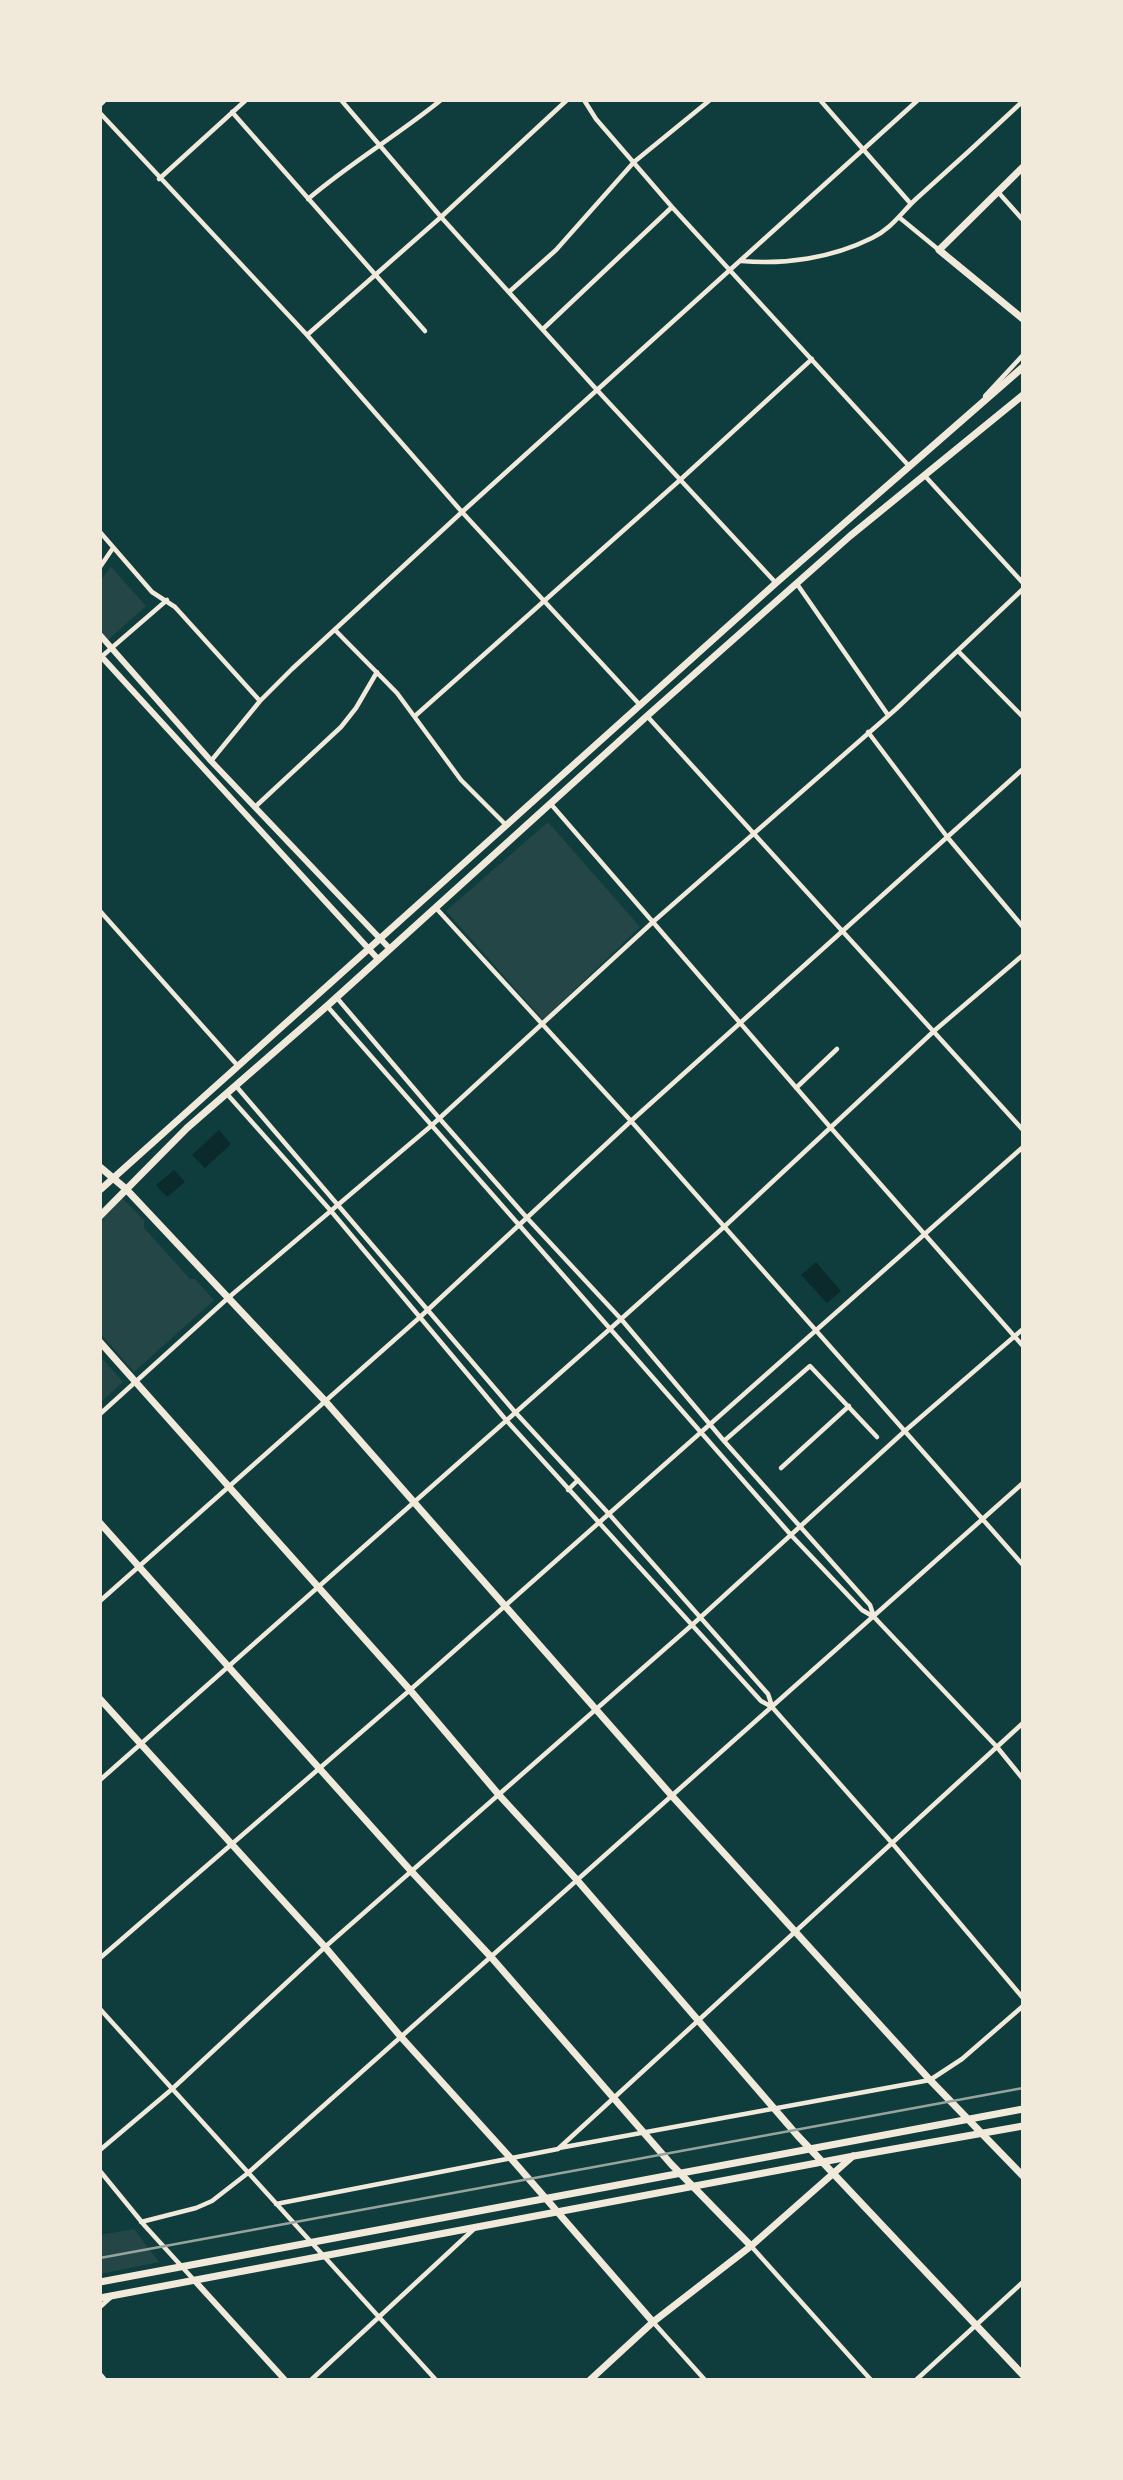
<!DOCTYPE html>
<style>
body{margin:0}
#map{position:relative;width:1123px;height:2480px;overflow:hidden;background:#0f3d3e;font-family:"IBM Plex Serif",serif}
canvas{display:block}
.frame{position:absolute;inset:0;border:102px solid #f1e9da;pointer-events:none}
</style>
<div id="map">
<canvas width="1123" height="2480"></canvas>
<div class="frame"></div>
</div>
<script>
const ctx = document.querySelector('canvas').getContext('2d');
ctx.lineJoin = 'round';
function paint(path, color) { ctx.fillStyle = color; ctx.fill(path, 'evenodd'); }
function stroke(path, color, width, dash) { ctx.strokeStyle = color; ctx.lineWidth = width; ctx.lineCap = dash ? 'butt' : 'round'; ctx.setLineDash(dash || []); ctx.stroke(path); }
paint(new Path2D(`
 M111 567 146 606 106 642 100 634V581Z
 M548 822 640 927 543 1020 446 911Z
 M122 1198 144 1220V1228L190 1279H195L214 1300 134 1372 100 1333V1222Z
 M100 1356 123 1382 100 1403Z
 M134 2229 159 2262 100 2274V2235Z`), '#244646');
paint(new Path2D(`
 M219 1130 231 1144 205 1168 192 1155Z
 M174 1170 185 1182 167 1197 156 1185Z
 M816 1262 841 1291 827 1303 801 1275Z`), '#0a2a2b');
stroke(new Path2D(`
 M341 100 441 217 597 390 776 583
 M584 100 596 119 672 207 909 466
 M820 100 911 204
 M232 112 425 331
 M100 113 307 335 462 512 640 705
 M159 179 246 100
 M998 192 1023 220
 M308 199C350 163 398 135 441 100
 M900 218 939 250
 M741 261C785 265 832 258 872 238 891 229 901 213 916 199 952 167 988 134 1023 101
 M509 292 556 250 634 162 710 100
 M543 329 672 207
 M307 335 441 217 567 100
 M985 396 1023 355
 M925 476 1023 583
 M100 532 152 592 175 607 260 701
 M100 567 113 548
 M797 584 888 715
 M335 630 397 693 461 780 506 825
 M958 651 1023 717
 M100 658 167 600
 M415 716 680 480 812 359
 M647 716 1023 1130
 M868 732 948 838 1023 927
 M211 761 260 701 292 669 462 512 918 100
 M550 803 831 1128 1023 1346
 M255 807 341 727 356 708 377 672
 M436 908 631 1121 1023 1565
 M100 911 238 1066
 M337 998 439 1118 528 1219 621 1319 724 1441 870 1605 874 1617
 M327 1006 791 1535 862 1610 874 1617 997 1747 1023 1779
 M236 1086 515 1412 609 1514 768 1694 772 1706
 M796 1088 837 1049
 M227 1094 331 1211 506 1420 761 1701 772 1707 892 1843 1023 1998
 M100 1414 228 1298 431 1126 654 921 896 709 1023 589
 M724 1441 810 1366 877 1437
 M781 1468 849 1406
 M568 1490 578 1480
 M100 1601 419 1318 631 1121 1023 769
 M100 1780 611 1328 725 1226 934 1031 1023 955
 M100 1958 410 1690 1023 1147
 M100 2009 436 2380
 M559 2148 930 2080 962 2059 1023 2006
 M100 2150 171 2090 325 1947 692 1625 906 1430 1023 1329
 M100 2171 145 2226 194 2280
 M276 2204 558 2149 1023 1723
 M141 2222 196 2208 212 2201 248 2173 1023 1483
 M751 2246 871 2380
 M100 2307 111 2297
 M653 2322 705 2380
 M100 2374 105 2380
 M311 2380 475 2228
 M916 2380 1023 2282`), '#f1e9da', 4.5);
stroke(new Path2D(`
 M100 104 104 100
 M100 635 211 761 390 949
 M100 655 378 959
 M194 2280 285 2380`), '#f1e9da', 6);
stroke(new Path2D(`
 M1023 167 939 250 1023 319
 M100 1167 126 1189 326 1402 672 1796 930 2080 1023 2176
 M100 1190 776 583 1023 367
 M100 1216 187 1128 327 1006 647 716 850 536 1023 395
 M100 1342 410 1690 499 1795 577 1880 797 2135 1023 2375
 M100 1523 411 1871 491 1957 671 2164 751 2246
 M100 1699 325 1947 401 2037 515 2163 653 2322
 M590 2380 653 2322 751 2246 853 2156`), '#f1e9da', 7);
stroke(new Path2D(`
 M100 2282 1023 2109
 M100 2298 854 2156 1023 2126`), '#f1e9da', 7);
stroke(new Path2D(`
 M100 2258 1023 2088`), '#97a49c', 2.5);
</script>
